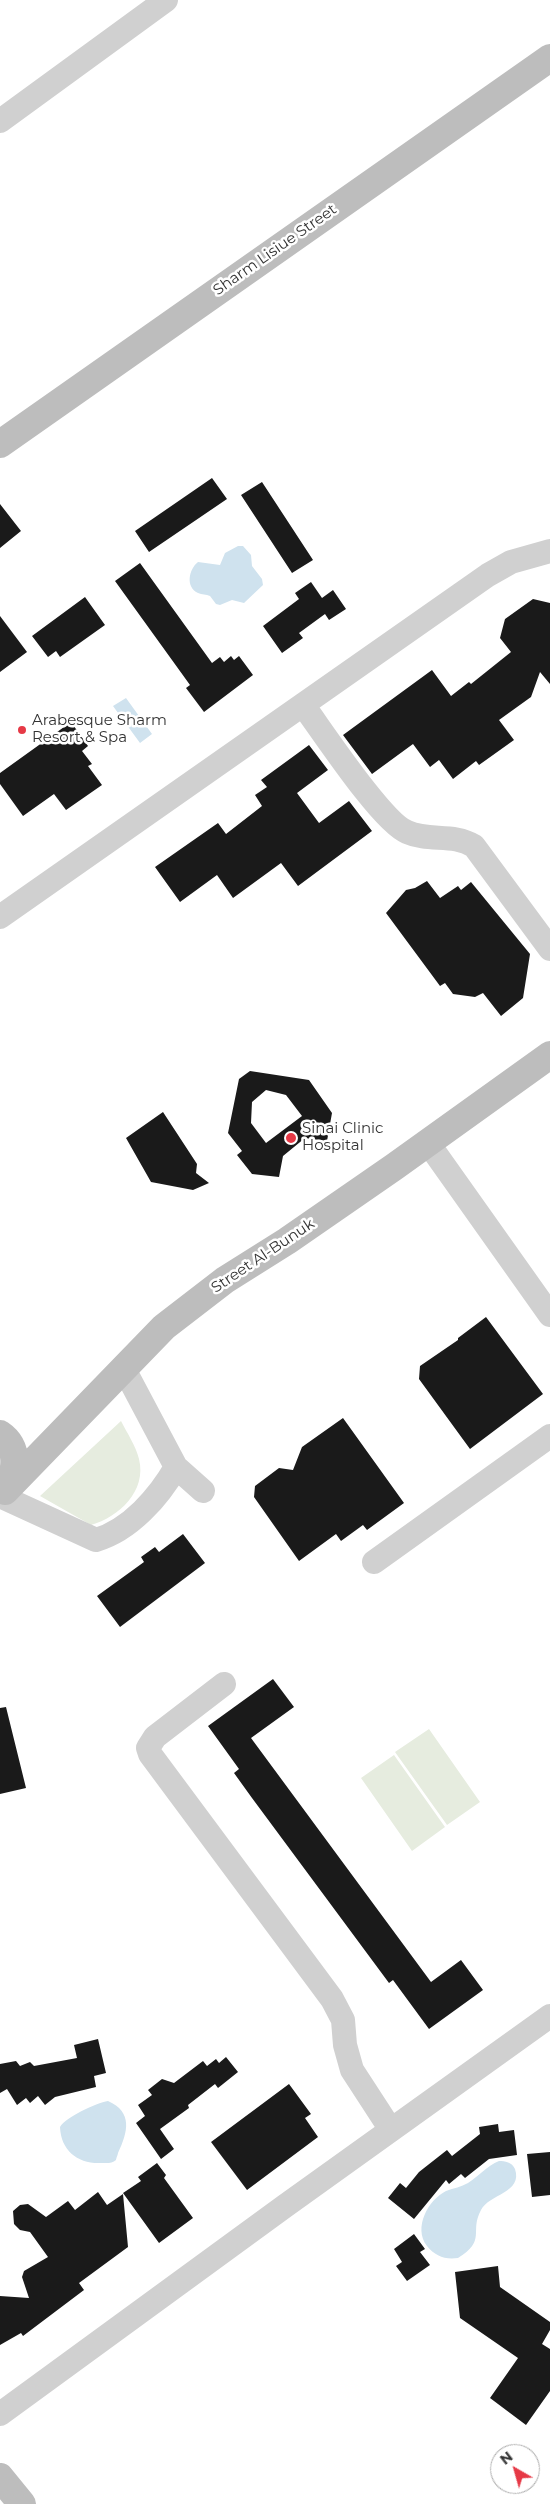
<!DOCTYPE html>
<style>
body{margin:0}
#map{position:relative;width:550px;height:2504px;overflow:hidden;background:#fff;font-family:Montserrat,sans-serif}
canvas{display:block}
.north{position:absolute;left:490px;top:2444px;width:50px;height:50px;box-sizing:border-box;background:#fff;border:1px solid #adadad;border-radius:50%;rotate:322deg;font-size:14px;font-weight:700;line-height:20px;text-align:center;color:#333}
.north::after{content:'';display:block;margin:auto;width:18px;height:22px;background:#e63946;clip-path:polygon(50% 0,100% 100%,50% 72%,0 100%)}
</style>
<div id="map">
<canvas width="550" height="2504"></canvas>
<div class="north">N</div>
</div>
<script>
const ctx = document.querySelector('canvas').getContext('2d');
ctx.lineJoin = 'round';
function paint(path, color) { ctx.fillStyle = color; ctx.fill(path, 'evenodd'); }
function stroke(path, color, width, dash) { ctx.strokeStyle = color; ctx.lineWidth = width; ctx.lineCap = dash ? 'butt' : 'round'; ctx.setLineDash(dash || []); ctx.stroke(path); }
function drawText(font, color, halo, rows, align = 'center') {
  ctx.font = font + ' Montserrat,sans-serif'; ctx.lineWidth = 5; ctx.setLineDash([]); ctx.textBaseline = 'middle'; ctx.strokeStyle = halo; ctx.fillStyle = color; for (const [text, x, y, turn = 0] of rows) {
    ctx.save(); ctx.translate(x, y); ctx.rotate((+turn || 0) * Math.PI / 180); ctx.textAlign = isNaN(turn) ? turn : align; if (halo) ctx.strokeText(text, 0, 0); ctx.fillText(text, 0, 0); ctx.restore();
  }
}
paint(new Path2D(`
 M121 1421C127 1433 136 1446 139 1459 147 1491 119 1517 91 1525L40 1496Z
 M429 1729 480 1802 447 1825 395 1752Z
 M394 1755 445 1827 412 1851 361 1778Z`), '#e6ecdf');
paint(new Path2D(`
 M238 546H243L251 555 252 566 262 579 263 585 244 603 232 600 220 605 216 604 210 596C206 594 202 595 198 593 185 587 189 569 198 562L220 565 225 553Z
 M126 698 152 734 140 743 113 706Z
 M108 2101C133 2112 128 2132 118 2153 118 2154 116 2159 116 2160 112 2164 106 2163 101 2163 78 2164 61 2151 60 2127 66 2117 96 2103 108 2101Z
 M499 2161C505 2161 512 2162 515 2169 523 2193 489 2194 481 2210 469 2232 487 2240 458 2258 445 2260 435 2256 427 2246 413 2228 428 2200 446 2191 454 2188 461 2187 468 2183 479 2176 487 2166 499 2161Z`), '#cfe2ee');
paint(new Path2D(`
 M212 478 227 499 149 552 135 531Z
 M262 482 313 560 292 573 241 495Z
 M0 504 21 531 0 548Z
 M140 563 212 663 220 657 224 662 231 656 234 660 239 656 253 675 204 712 186 688 190 685 115 581Z
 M311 582 322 598 333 590 346 609 329 620 325 614 299 633 303 638 282 653 263 626 299 599 295 593Z
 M85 597 105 625 60 657 56 651 48 657 32 636Z
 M533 599 550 603V684L540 672 531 697 499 720 514 740 479 765 476 761 453 779 439 760 430 767 413 744 372 774 343 735 432 670 451 696 469 682 471 684 511 652 500 638 505 619Z
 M0 616 27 652 0 672Z
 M71 722 88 746 82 751 92 764 88 766 102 785 66 810 54 794 23 816 0 784V773Z
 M309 745 328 770 297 793 319 823 349 801 372 831 298 886 281 863 233 898 217 875 180 902 155 867 218 823 226 834 262 806 255 795 267 787 261 780Z
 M427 881 440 898 458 886 461 890 471 882 530 954 523 998 501 1016 483 993 475 997 453 994 445 983 440 986 386 913 406 890 415 888Z
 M250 1071 309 1080 332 1113 327 1141 305 1138 283 1156 279 1177 252 1174 237 1155 242 1151 228 1133 239 1079ZM266 1090 286 1095 302 1116 266 1143 251 1123 252 1102Z
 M163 1112 197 1164 196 1173 209 1183 193 1190 151 1182 126 1138Z
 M486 1317 543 1394 470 1449 419 1379 420 1366 458 1340V1338Z
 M343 1418 404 1503 367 1530 363 1525 341 1541 336 1534 299 1561 254 1497 255 1486 279 1468 293 1470 302 1447Z
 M183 1534 205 1563 120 1627 97 1596 144 1562 141 1557 155 1547 159 1552Z
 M273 1679 294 1707 251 1738 431 1982 461 1960 483 1990 429 2029 393 1980 389 1983 252 1798 234 1773 239 1769 208 1726Z
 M6 1707 26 1788 0 1794V1708Z
 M98 2039 106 2073 94 2076 96 2087 55 2097 45 2105 38 2096 30 2103 26 2098 17 2105 7 2089 0 2093V2064L16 2061 20 2066 30 2062 34 2066 77 2058 74 2045Z
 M226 2057 238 2072 218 2088 215 2084 188 2105 189 2108 160 2129 174 2149 161 2159 136 2123 145 2116 138 2105 152 2095 148 2090 162 2079 174 2083 203 2061 207 2066 216 2059 219 2063Z
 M289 2084 311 2114 305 2118 318 2137 247 2190 211 2142Z
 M498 2124 499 2132 514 2130 517 2155 489 2159 465 2178 461 2174 449 2184 446 2180 414 2219 388 2198 400 2183 406 2188 419 2172 447 2150 452 2156 480 2134 479 2127Z
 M550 2152V2195L532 2197 527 2154Z
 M157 2163 166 2175 164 2178 193 2218 159 2243 123 2193 141 2181 138 2177Z
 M98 2192 107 2205 123 2194 128 2247 79 2283 84 2290 23 2336 21 2333 0 2345V2296L29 2298 22 2277 24 2271 48 2257 30 2232 20 2230 14 2224 13 2211 20 2205 28 2204 46 2217 68 2201 75 2210Z
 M414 2234 425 2249 420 2252 430 2265 407 2281 396 2266 402 2262 394 2249Z
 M498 2266 500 2287 550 2322V2330L542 2344 550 2349V2391L526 2425 490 2398 518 2358 460 2318 455 2272Z`), '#1a1a1a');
stroke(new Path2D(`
 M0 121 166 0
 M303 705C323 732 382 822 407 832 429 842 453 833 474 846L550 949
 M0 917 488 575 511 562 550 551
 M428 1143 550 1315
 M123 1367 176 1467
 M0 1496 96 1540C130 1530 159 1497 176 1467L203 1491
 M374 1562 550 1436
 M224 1684 155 1737 148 1748 150 1754 332 1999 343 2020 345 2045 352 2070 391 2130
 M0 2414 285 2206 550 2016`), '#d0d0d0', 24);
stroke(new Path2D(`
 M0 444 550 58
 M0 1434C19 1447 17 1471 6 1489
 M5 1491 164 1327 225 1280 287 1241 394 1167 550 1055
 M0 2477 22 2504`), '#bdbdbd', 28);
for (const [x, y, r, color] of [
 [22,730,5,"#e63946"],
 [291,1138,6,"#e63946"]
]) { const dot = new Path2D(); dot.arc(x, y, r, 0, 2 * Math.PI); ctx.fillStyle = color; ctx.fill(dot); stroke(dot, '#fff', 2); }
drawText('15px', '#333', '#fff', [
 ["Sharm Lisiue Street",275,250,-35],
 ["Street Al-Bunuk",263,1256,-34]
]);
drawText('15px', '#333', '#fff', [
 ["Arabesque Sharm",32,721],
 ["Resort & Spa",32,738],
 ["Sinai Clinic",302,1129],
 ["Hospital",302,1146]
], 'left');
</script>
